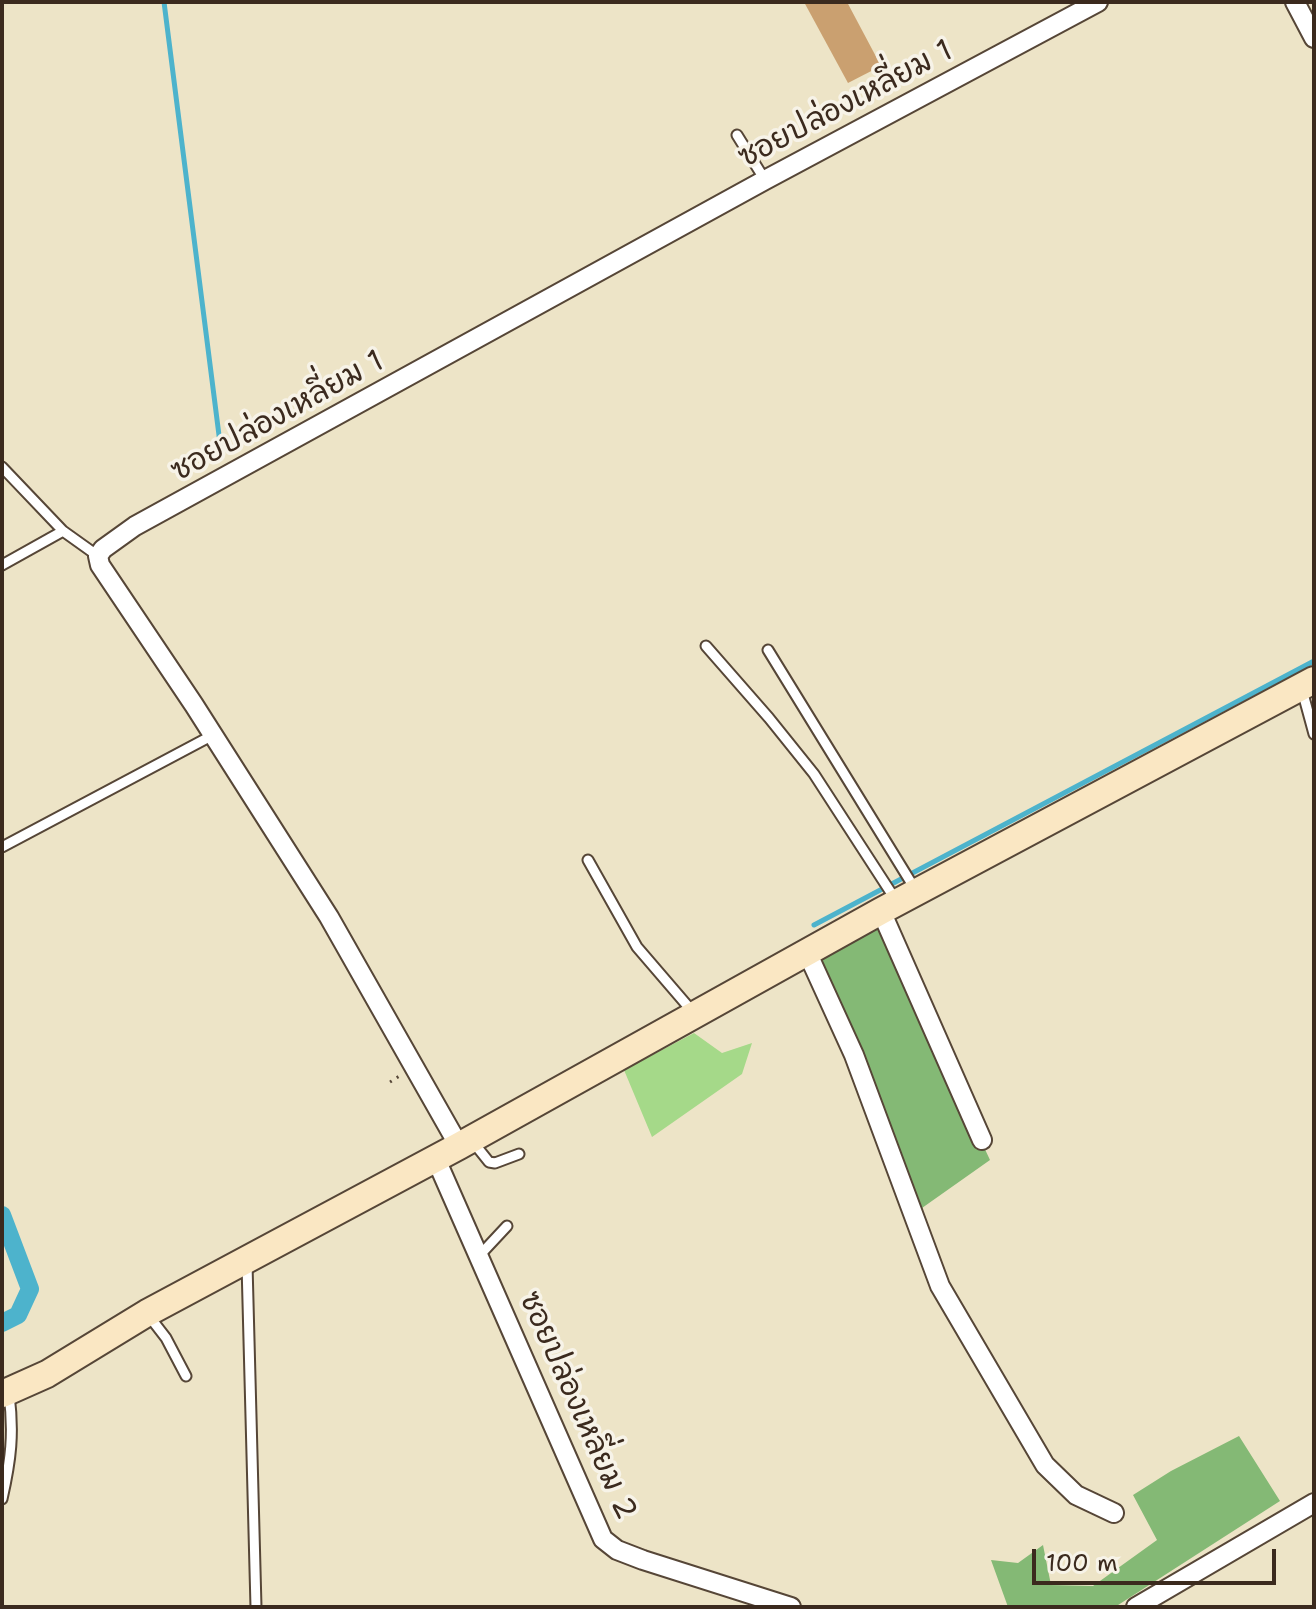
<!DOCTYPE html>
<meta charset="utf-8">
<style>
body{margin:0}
#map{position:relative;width:1316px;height:1609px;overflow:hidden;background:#ede4c7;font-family:"Shantell Sans",sans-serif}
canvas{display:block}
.frame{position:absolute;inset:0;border:4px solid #3b2a1e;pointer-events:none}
.scale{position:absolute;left:1032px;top:1549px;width:244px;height:36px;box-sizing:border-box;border:4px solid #3b2a1e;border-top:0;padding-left:10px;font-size:24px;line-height:28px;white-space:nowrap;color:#3b2a1e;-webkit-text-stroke:6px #f7f3e8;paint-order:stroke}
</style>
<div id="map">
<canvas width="1316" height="1609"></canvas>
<div class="frame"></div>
<div class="scale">100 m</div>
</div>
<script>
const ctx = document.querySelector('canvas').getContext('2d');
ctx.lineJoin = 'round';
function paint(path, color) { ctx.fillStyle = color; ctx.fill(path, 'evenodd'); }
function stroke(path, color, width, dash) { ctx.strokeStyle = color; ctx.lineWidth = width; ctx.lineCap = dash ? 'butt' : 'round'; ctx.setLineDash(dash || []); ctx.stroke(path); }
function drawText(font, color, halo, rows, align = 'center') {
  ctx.font = font + ' "Shantell Sans","Playpen Sans Thai",sans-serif'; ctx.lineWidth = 7; ctx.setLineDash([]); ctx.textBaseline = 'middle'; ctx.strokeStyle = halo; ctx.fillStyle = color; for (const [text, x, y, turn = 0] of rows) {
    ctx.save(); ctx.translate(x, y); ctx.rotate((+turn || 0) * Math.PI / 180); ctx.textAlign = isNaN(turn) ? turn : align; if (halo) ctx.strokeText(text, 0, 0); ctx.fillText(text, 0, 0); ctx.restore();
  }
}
paint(new Path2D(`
 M694 1033 722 1053 752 1043 742 1074 652 1137 624 1070Z`), '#a5d989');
paint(new Path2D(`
 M881 927 990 1160 922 1208 823 972V958Z
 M1239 1436 1280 1501 1115 1607H1008L991 1560 1018 1563 1043 1545 1051 1585 1093 1586 1157 1540 1133 1495 1171 1471Z`), '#84b975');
stroke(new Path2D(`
 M164 2 221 451
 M814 925 1314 661`), '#4db3cc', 5);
stroke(new Path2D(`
 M2 1215 30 1289 18 1315 2 1323`), '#4db3cc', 18);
paint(new Path2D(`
 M804 2H847L881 66 848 83Z`), '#caa070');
const lane = new Path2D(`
 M737 135 765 180
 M2 467 63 531 98 556
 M2 565 63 531
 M706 646 769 718 814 774 897 902
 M768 650 915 889
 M1302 690 1314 734
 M2 847 213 735
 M588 860 637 947 692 1011
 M473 1142 489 1162 495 1163 519 1154
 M479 1256 507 1226
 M247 1264 256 1607
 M149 1316 166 1338 186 1376
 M2 1499C11 1460 14 1433 9 1394`);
const street = new Path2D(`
 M1295 2 1314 38
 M881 911 982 1140
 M807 952 854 1055 940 1286 1045 1465 1076 1495 1114 1513
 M459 1146 329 917 194 705 100 565 98 556 103 549 135 526 765 180 1098 2
 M435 1157 603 1539 617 1550 643 1560 791 1607
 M1136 1607 1314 1503`);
const secondary = new Path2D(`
 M2 1394 47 1374 147 1313 459 1146 881 911 1314 680`);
stroke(lane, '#564637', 13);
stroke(street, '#564637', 22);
stroke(secondary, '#564637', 30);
stroke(new Path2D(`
 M390 1082 401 1075`), '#564637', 3, [2, 6]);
stroke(lane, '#fff', 9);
stroke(street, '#fff', 18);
stroke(secondary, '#fae7c3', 26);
drawText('30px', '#3b2a1e', '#f7f3e8', [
 ["ซอยปล่องเหลี่ยม 1",846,105,-28],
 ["ซอยปล่องเหลี่ยม 1",278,417,-29],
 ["ซอยปล่องเหลี่ยม 2",577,1406,66]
]);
</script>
